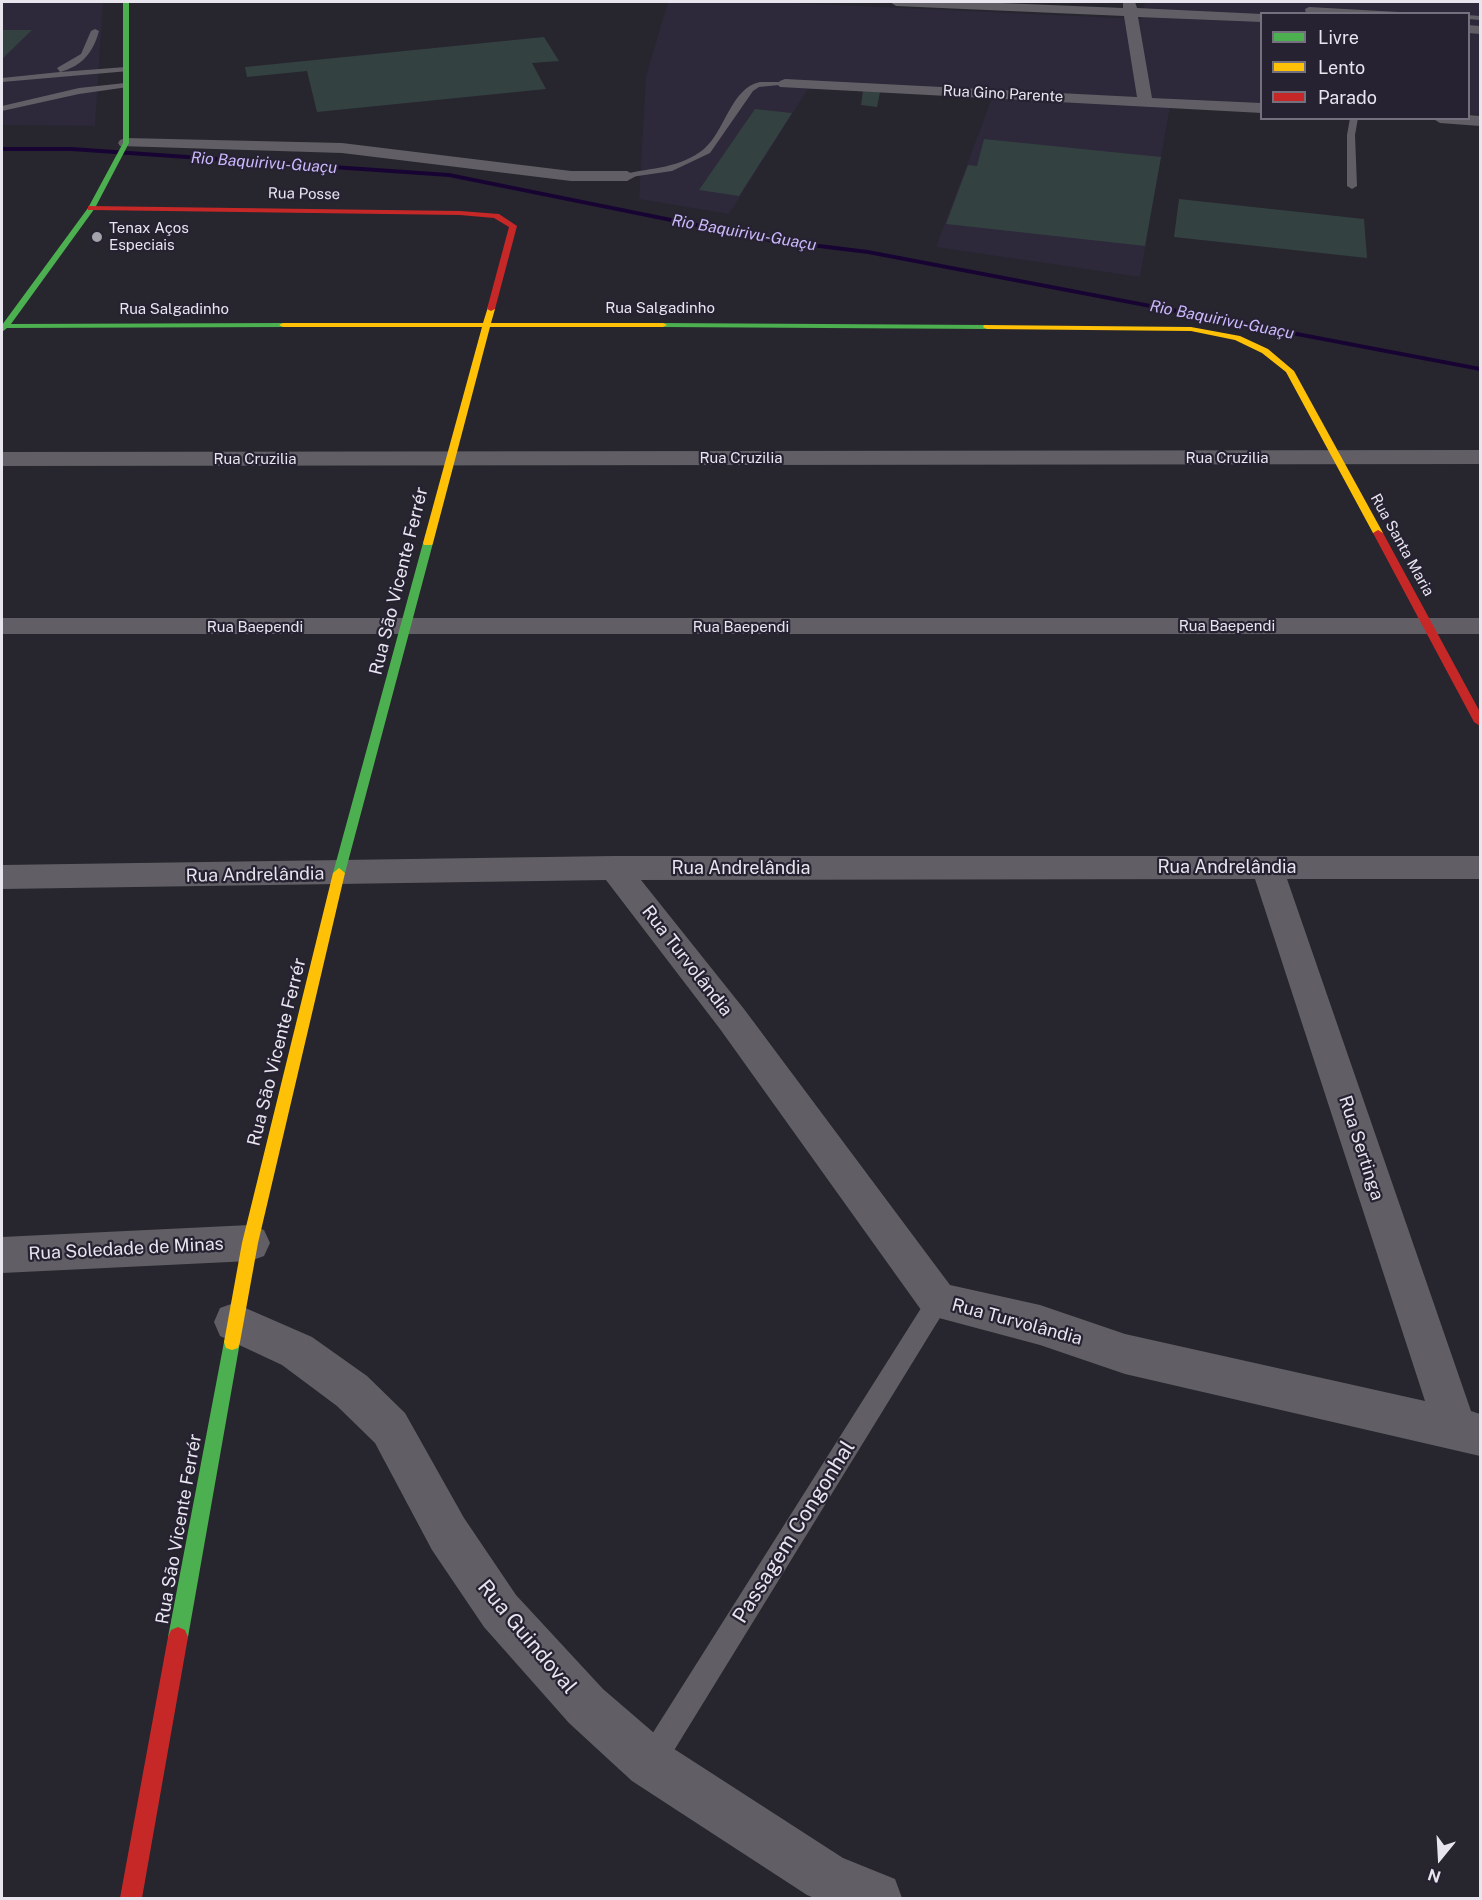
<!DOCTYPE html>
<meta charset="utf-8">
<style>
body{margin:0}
#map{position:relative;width:1482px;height:1900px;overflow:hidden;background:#27262e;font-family:"Public Sans",sans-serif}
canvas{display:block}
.frame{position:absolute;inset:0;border:3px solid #e8e5ef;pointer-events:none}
.legend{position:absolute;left:1260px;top:12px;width:210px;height:108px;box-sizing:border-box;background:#262231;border:2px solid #74707d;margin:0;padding:8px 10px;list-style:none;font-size:18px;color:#e8e5ef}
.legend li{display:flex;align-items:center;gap:12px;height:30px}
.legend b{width:30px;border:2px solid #74707d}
.north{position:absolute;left:1410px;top:1828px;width:60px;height:60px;-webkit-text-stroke:4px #262231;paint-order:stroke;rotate:198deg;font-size:16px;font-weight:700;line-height:24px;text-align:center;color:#e8e5ef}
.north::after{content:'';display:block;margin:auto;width:21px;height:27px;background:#e8e5ef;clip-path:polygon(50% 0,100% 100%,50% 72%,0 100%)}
</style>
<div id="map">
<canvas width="1482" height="1900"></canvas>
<div class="frame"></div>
<ul class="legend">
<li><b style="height:8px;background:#4caf50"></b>Livre</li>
<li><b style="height:8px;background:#ffc107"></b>Lento</li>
<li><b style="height:8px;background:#c62828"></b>Parado</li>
</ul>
<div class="north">N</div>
</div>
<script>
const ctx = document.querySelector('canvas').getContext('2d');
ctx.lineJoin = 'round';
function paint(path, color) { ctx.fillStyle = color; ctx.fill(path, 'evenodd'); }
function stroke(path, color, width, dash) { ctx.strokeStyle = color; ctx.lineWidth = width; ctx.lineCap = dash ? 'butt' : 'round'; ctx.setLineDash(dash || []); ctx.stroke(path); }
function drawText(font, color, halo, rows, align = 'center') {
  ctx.font = font + ' "Public Sans",sans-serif'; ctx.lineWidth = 4.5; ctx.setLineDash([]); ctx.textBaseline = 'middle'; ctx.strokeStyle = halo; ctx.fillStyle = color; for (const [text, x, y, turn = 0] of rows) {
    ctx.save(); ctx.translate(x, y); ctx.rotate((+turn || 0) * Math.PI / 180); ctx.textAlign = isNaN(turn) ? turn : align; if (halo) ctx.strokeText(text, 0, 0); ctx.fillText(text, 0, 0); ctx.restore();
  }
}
paint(new Path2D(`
 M2 2H103L95 126 2 125Z
 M668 2H772L1141 19 1145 2H1480V115L1469 114 1468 14H1262L1261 103 939 88 885 92 808 89 729 214 639 199 646 76Z
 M992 98 1170 106 1140 277 936 247Z`), '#2d283a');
paint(new Path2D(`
 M2 147H71L449 173 770 238 868 250 1480 367V371L868 254 770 242 449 177 71 151H2Z`), '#180433');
paint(new Path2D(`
 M2 30H32L2 59Z
 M544 37 559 61 532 63 546 89 317 112 307 71 247 77 245 67Z
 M863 91 880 92 877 107 861 105Z
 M755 109 792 113 739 196 699 190Z
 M984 139 1161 157 1145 246 946 224 968 165 977 166Z
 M1179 199 1364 219 1367 258 1174 237Z`), '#344141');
paint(new Path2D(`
 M1309 7 1399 12 1402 14H1306L1305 9Z
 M1468 15 1480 16V20L1468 19Z
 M95 29 99 31C93 53 82 66 60 72L126 67 129 71 2 82V78L60 72 57 68 81 54 91 31Z
 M760 82H785L789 84 759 87 753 91 710 153 672 171 624 178V174C651 168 681 168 704 149 725 131 731 88 760 82Z
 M125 83 128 87 79 94 2 111V106L79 88Z
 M1350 118H1358L1355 135 1357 186 1352 189 1347 186V135Z
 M938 1291 946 1294 949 1301 946 1308 662 1770 652 1774 642 1770 638 1760 642 1750 930 1294Z`), '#615f65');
paint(new Path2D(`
 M890 2H977L1123 8V2H1135L1137 8 1262 14V22L1138 17 1152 98 1262 103V113L780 87 777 84 780 81 785 79 1137 97 1124 16 896 6Z
 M1468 25 1480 26V34L1468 33Z
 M1468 115 1480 116V126L1440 123 1432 118H1468Z
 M126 138 342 143 571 171H627L636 176 627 181H571L342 153 120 146 118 143 120 140Z
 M1480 450V464L2 466V452Z
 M2 618H1480V634H2Z
 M614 856H1480V879H1287L1471 1411 1480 1414V1456L1125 1374 1040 1345 924 1314 720 1029 606 880 2 889V865ZM1255 879 1425 1401 1125 1334 1040 1305 950 1285 744 1009 641 880Z
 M250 1225 264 1230 270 1243 264 1256 250 1261 2 1273V1237Z
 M234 1303 312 1337 367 1376 405 1413 464 1518 516 1595 603 1689 668 1745 843 1858 895 1879 902 1898H814L807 1895 632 1781 569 1723 484 1627 432 1550 375 1443 337 1406 282 1365 220 1336 214 1322 220 1308Z`), '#615f65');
paint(new Path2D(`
 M123 2H129V143L95 208 11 324 283 323 287 325 286 327 7 328 2 332V325L88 208 123 143Z
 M660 323 987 325 991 327 987 329 663 327H660Z
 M428 540 433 543 345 873 339 878 333 873 423 543Z
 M232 1334 238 1336 240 1342 188 1637 185 1644 178 1647 171 1644 168 1637 224 1342 226 1336Z`), '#4caf50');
paint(new Path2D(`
 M488 307 495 309 491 323H663L667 325 663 327H490L433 543 432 545H424L423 543 482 327H283L279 325 283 323H483Z
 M984 325 1191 327 1240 336 1268 349 1294 371 1383 533 1378 536 1373 533 1286 372 1262 353 1235 340 1191 331 987 329 983 327Z
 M339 868 345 873 258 1243 240 1342 238 1348 232 1350 226 1348 224 1342 242 1243 333 873Z`), '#ffc107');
paint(new Path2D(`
 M88 206 460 211 499 214 517 226 495 309 491 311 487 309 509 227 494 218 460 215 91 210H88Z
 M1378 530 1383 533 1480 712V726L1474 722 1373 533Z
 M178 1627 185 1630 188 1637 142 1898H120L168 1637 171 1630Z`), '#c62828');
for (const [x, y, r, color] of [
 [97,237,6,"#a4a2ab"]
]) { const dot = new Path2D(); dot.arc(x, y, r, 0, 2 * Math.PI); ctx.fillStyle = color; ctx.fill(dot); stroke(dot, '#262231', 2); }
drawText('15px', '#e8e5ef', '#262231', [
 ["Rua Gino Parente",1003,94,3],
 ["Rua Posse",304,194,1],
 ["Rua Salgadinho",660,308],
 ["Rua Salgadinho",174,309],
 ["Rua Cruzilia",741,458],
 ["Rua Cruzilia",1227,458],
 ["Rua Cruzilia",255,459],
 ["Rua Santa Maria",1402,545,61],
 ["Rua Baependi",1227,626],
 ["Rua Baependi",255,627],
 ["Rua Baependi",741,627]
]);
drawText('15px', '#e8e5ef', '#262231', [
 ["Tenax Aços",109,228],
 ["Especiais",109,245]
], 'left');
drawText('italic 16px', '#ccb8fd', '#262231', [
 ["Rio Baquirivu-Guaçu",264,163,4],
 ["Rio Baquirivu-Guaçu",744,233,10],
 ["Rio Baquirivu-Guaçu",1222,320,11]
]);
drawText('18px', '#e8e5ef', '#262231', [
 ["Rua São Vicente Ferrér",399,581,-76],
 ["Rua Andrelândia",1227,867],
 ["Rua Andrelândia",741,868],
 ["Rua Andrelândia",255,875,-1],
 ["Rua Turvolândia",687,961,52],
 ["Rua São Vicente Ferrér",277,1052,-76],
 ["Rua Sertinga",1361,1148,72],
 ["Rua Soledade de Minas",126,1249,-3],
 ["Rua Turvolândia",1017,1322,15],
 ["Rua São Vicente Ferrér",179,1529,-80]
]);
drawText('21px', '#e8e5ef', '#262231', [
 ["Passagem Congonhal",794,1532,-58],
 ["Rua Guindoval",527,1637,50]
]);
</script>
